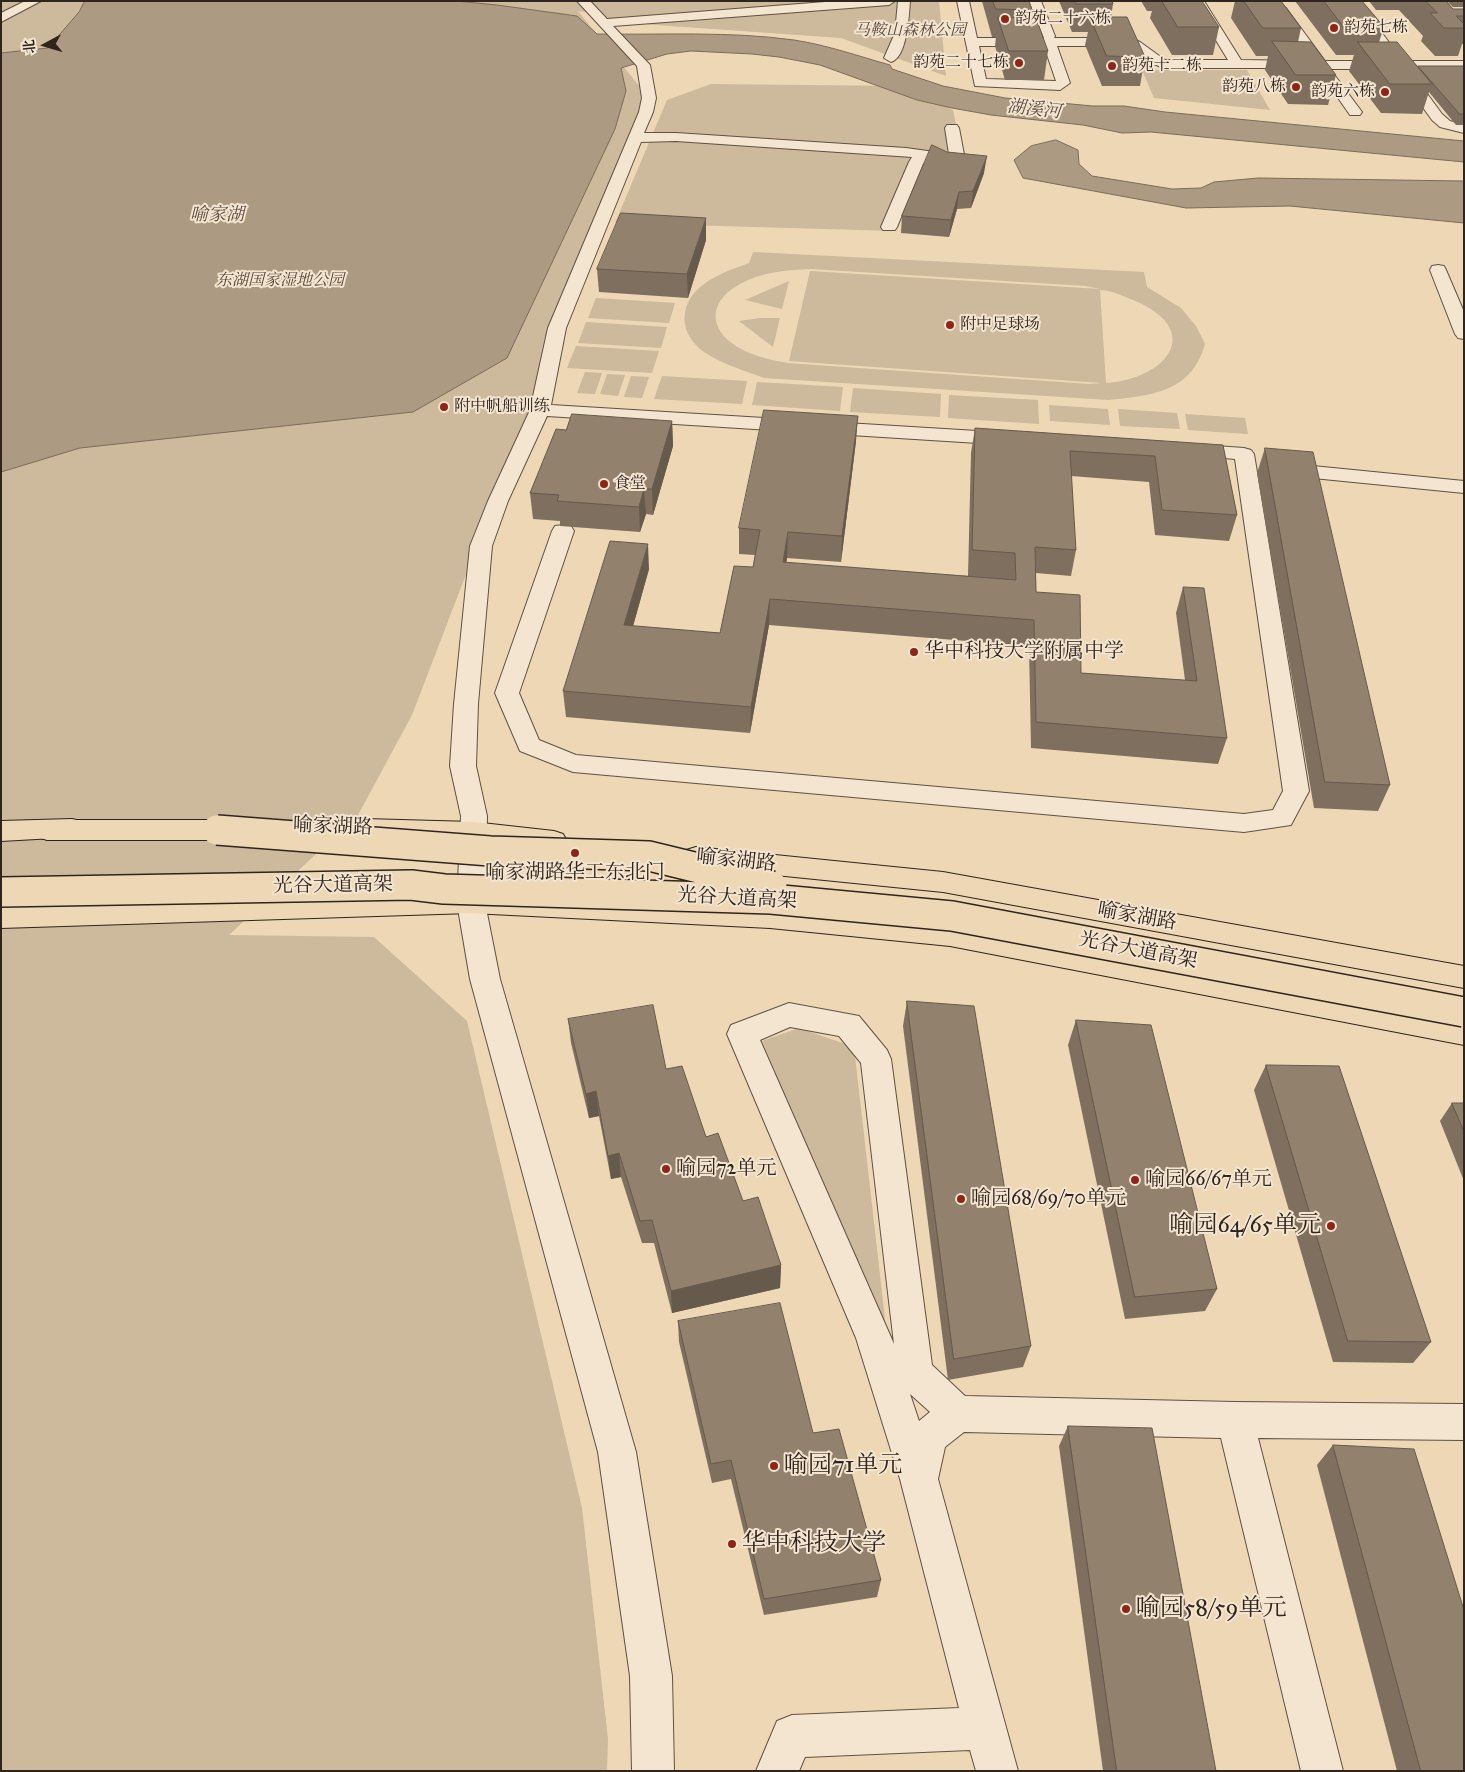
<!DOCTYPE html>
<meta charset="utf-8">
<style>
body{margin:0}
#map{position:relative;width:1465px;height:1772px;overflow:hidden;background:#edd7b5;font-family:"IM FELL Great Primer","Noto Serif SC",serif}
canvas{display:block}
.frame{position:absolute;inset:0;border:2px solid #30241e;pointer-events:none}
.north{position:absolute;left:20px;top:20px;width:50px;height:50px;-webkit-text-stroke:4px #f3e5cf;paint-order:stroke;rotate:264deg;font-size:14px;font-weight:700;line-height:20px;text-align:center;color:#30241e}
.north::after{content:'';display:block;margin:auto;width:18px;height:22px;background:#30241e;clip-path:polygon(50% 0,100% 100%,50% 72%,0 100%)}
</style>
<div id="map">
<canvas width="1465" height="1772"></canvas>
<div class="frame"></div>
<div class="north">北</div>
</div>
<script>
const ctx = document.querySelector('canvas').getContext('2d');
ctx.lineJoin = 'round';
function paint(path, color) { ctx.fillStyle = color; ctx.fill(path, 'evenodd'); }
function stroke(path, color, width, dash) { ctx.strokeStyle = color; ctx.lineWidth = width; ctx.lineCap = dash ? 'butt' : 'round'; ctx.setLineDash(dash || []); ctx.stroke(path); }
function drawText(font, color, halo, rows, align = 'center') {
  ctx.font = font + ' "IM FELL Great Primer","Noto Serif SC",serif'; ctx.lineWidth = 4; ctx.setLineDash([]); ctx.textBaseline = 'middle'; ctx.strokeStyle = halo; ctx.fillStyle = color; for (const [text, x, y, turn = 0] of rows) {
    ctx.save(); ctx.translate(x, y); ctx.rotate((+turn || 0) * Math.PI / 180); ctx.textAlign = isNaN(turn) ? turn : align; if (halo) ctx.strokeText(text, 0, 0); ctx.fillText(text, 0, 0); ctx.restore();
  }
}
paint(new Path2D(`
 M1 1H939L946 76 841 38 613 22 595 14 578 11 649 98 412 715 358 815 229 935 374 937 467 1021 582 1508 608 1739 607 1771H1Z
 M1142 70H1247L1270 110 1154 98Z
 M711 84 901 86 953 110 961 149 929 153 894 231 615 223 667 100Z
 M753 252 1144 272 1147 287 1181 308 1196 326 1205 344C1191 393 1152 395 1109 400L764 378C743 370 722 364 704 352 695 346 686 334 685 324 681 287 721 273 749 263ZM811 269 1086 286 1100 289 810 271 789 361 1102 383 1089 384 787 363C772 360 757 357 743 350 709 333 705 303 740 284 761 272 786 270 811 269ZM1100 290C1110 290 1123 296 1133 300 1206 330 1167 379 1106 383Z
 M789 281 782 309 745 300Z
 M596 298 675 303 669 323 588 318Z
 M760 318H780L773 347 739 321Z
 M586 322 667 327 661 348 578 343Z
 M576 346 659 351 652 373 567 368Z
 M585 372 602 373 595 394 577 393Z
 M607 374 625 375 618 396 600 394Z
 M631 376 649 377 642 398 624 397Z
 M662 376 747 381 742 404 654 399Z
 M757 382 843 387 840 411 752 405Z
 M853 388 941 394 940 417 850 412Z
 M949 395 1038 400 1039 424 948 418Z
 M1049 405 1108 409 1110 425 1050 421Z
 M1118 409 1177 413 1180 429 1120 426Z
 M1185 414 1245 418 1248 434 1188 430Z
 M799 1028 854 1047 888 1345 762 1041Z`), '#cdb99b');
const water = new Path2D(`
 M85 1H456L497 5 577 16 597 34C662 35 729 31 794 40 827 45 858 56 890 65L892 69 943 86 1005 98 1093 106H1124L1165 112 1464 141V162L1151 132 1122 133 1083 125 991 115 952 108 917 100 820 65 779 57 752 54 691 51 667 54 621 68 626 91 615 129 507 358 413 412 80 448 1 472V53L48 48 79 12Z
 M1056 140 1078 150 1079 164 1092 176 1172 189 1201 188 1214 182 1258 178 1464 181V223L1290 206 1186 208 1023 178 1014 160 1031 146Z`);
paint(water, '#ad9a82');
stroke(water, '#7b6b5a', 1);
const minor = new Path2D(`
 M25 1H41L1 22V13Z
 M577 1H590L607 19 838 1H895L889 5 613 26 650 65 656 98 653 112 644 133H676L906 148 949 154 945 128 947 125H957L959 128 965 160 963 163 958 164 928 160 923 164 897 227 895 230H883L881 227 909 162 912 157 676 141 641 142 566 328 551 405 1010 433 1017 435 1020 439 1017 443 1010 445 547 416 508 501 492 546 478 704 476 766 487 816 485 903 500 979 636 1452 672 1676 674 1771H632L630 1676 598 1452 470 979 457 903 461 816 450 766 454 704 470 546 488 501 530 410 548 328 639 112 642 98 637 66Z
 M898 1H910C909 15 907 58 891 62L884 58 895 33Z
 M957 1H969L977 38H1044L1029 1H1041L1055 36 1054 38H1131L1140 42 1165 60H1228L1192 1H1204L1241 60 1311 61 1276 11 1282 7 1286 8 1325 61H1389L1346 1H1358L1403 61H1464V69H1409L1442 114 1450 121 1464 125V133L1440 127 1432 120 1395 69H1330L1362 112 1360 115H1350L1317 68H1163L1150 62 1128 46H1057L1070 83 1060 90 975 86ZM979 46H1044L1056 81 986 79Z
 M1438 265 1444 266 1446 270 1464 312V339L1458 338 1455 334 1430 270 1432 266Z
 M1188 444 1244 448 1251 450 1254 454 1309 791 1291 825 1244 832 573 772 520 751 495 693 552 531 555 526 563 525 571 526 574 531 519 693 539 740 576 755 1244 814 1273 810 1283 791 1235 459 1181 454 1178 450 1181 446Z
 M1282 458 1313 466 1464 481V493L1313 478 1275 468 1272 464 1275 460Z
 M789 1003 859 1016 887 1050 891 1059 932 1365 965 1396 1235 1402 1464 1404V1440L1258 1438 1343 1771H1301L1221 1438 964 1432 945 1447 938 1479 1018 1771H976L970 1750 805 1757 799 1771H756L777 1721 792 1715 959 1708 900 1479 856 1338 727 1034 731 1025ZM790 1027 839 1036 861 1063 894 1344 760 1040ZM910 1394 930 1412 919 1421Z`);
const major = new Path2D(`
 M72 819 81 821 85 828 81 835 72 837 1 841V821Z
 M365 819 473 822 554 831 563 834 567 841 563 848 554 851 473 842 365 837 356 835 352 828 356 821Z
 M696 847 943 872 1464 966V988L943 892 696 867 686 864 683 857 686 850Z
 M471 893 770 906 950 924 1464 1021V1045L950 946 770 928 471 913 1 928V906Z`);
const highway = new Path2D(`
 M47 820H217L226 823 230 830 226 837 217 840H47L38 837 34 830 38 823Z`);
stroke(minor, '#5f5144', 2);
stroke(major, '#30241e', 2);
stroke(highway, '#30241e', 2);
paint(minor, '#f3e5cf');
paint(major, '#edd7b5');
paint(highway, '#edd7b5');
const highwayBridge = new Path2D(`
 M217 830 490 851 649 856 772 886
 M1 892 411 885 444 889 771 899 952 916 1464 1012`);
stroke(highwayBridge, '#30241e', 32, []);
stroke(highwayBridge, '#edd7b5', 29);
paint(new Path2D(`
 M982 1H1029L1032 10 1031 18 1048 51 1044 80H1005L995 46 996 37H992Z
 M1059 1H1112L1113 4 1111 17 1145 57 1140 86H1102L1085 45 1088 32H1072Z
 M1141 1H1202L1219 27 1213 55H1172L1150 18 1152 11H1147Z
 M1235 1H1281L1301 28 1298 42 1336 75 1328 105 1288 104 1265 70 1268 56H1256L1231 18Z
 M1295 1H1362L1384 27 1379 42 1418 68V66H1464V125H1456L1429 92 1422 114 1381 113 1349 71 1354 55H1336Z
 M1369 1H1446L1453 9H1464V44H1462L1458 56H1435L1421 41 1423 36 1399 10H1376Z
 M1447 1H1464V7H1453Z
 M984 173 971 208 957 209 949 237 901 233 902 216Z
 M706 240 688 298 599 292 597 269Z
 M672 421 673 446 653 515 646 514 640 532 560 526V521L533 519 530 493 566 430Z
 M975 428 1223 445 1237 515 1229 541 1155 535 1149 482 1071 476 1076 550 1071 576 1036 573V592L1081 673 1185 680 1176 613 1183 587 1227 738 1218 764 1031 748 1029 646 769 625 750 733 566 717 563 691 649 569 633 626 720 633 753 567 755 555 739 554V528L856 441 841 562 787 558 786 563 1011 579 968 576 971 453Z
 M1265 448 1390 785 1378 811 1314 808 1257 473Z
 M907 1001 1031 1346 1023 1367 948 1380 903 1026Z
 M568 1019 666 1069 781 1265 780 1288 672 1313 654 1243H642L621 1177 611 1179 599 1116 589 1118 571 1043Z
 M1076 1020 1217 1289 1205 1311 1125 1319 1068 1045Z
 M1266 1065 1431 1342 1413 1363 1333 1362 1254 1090Z
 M1452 1103H1464V1181L1440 1121Z
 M678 1321 813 1433 881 1580 877 1597 764 1615 731 1479 712 1483 679 1342Z
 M1068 1426 1216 1771H1103L1059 1446Z
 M1333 1445 1464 1771H1397L1317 1465Z`), '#7e6f5e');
paint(new Path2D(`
 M987 156 984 173 971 208 973 191Z
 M959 192 957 209 949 237 951 220Z
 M706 218V240L688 298 687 274Z
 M858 416 856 441 841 562 842 536Z
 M672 421 673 446 653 515 652 489Z
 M644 489 646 514 640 532 639 507Z
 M788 532 787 558 782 588 783 562Z
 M648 544 649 569 626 651 624 625Z
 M770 599 769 625 750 733 751 707Z
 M596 1091 599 1116 589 1118 586 1094Z
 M619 1153 621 1177 611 1179 608 1156Z
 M781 1265 780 1288 672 1313 671 1291Z`), '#665a4c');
const building = new Path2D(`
 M993 1H1029L1032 10 996 9Z
 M1075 1H1112L1113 4H1076Z
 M1162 1H1202L1219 27H1178Z
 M1244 1H1281L1301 28H1263Z
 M1324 1H1362L1384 27H1344Z
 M1426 1H1446L1453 9H1464V16H1456L1464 24V28H1444L1430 13H1437Z
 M998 17 1036 18 1048 51H1009Z
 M1090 17H1127L1145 57 1107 56Z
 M1272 41 1311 42 1336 75H1296Z
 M1358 42H1397L1432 84H1390Z
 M1418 66H1464V114H1460Z
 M932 145 947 152 987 156 973 191 959 192 951 220 902 216Z
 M621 213 706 218 687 274 597 269Z
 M764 410 858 416 842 536 788 532 783 562 1016 580 1015 553 972 550 975 428 1223 445 1237 515 1162 510 1155 456 1070 451 1076 550 1035 547 1036 592 1080 595 1081 673 1197 681 1183 587 1204 588 1227 738 1036 722 1034 620 770 599 751 707 563 691 610 541 648 544 624 625 720 633 734 566 753 567 760 530 739 528Z
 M572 414 672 421 652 489H644L639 507 557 501 559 495 530 493 556 429 566 430Z
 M1265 448 1313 452 1390 785 1325 782Z
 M907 1001 974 1006 1031 1346 954 1359Z
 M653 1005 666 1069 682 1066 706 1137 718 1133 743 1201 758 1197 781 1265 671 1291 652 1220 640 1221 619 1153 608 1156 596 1091 586 1094 568 1019Z
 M1076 1020 1151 1025 1217 1289 1135 1297Z
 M1266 1065 1339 1066 1431 1342 1348 1341Z
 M1452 1103H1464V1131Z
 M780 1303 813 1433 839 1429 881 1580 764 1599 731 1460 711 1464 678 1321Z
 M1068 1426 1152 1428 1216 1771H1117Z
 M1333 1445 1414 1449 1464 1610V1771H1421Z`);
paint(building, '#92816d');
stroke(building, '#665a4c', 1);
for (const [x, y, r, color] of [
 [1005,19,5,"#8f2418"],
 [1334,28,5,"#8f2418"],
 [1019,63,5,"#8f2418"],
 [1112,66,5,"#8f2418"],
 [1296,87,5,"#8f2418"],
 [1385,92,5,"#8f2418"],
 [950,325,5,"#8f2418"],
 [444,407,5,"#8f2418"],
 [604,484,5,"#8f2418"],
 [914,652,5,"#8f2418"],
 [575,853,5,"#8f2418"],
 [666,1169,5,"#8f2418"],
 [1135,1180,5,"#8f2418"],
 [961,1199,5,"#8f2418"],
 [1331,1226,5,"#8f2418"],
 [774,1466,5,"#8f2418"],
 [732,1544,5,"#8f2418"],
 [1126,1609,5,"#8f2418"]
]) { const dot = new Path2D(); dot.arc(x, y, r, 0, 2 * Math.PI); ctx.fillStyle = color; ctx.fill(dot); stroke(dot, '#f3e5cf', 2); }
drawText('16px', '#30241e', '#f3e5cf', [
 ["韵苑二十六栋",1015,19],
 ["韵苑七栋",1344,28],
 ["韵苑二十七栋",1009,63,"right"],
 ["韵苑十二栋",1122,66],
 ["韵苑八栋",1286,87,"right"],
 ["韵苑六栋",1375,92,"right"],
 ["附中足球场",960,325],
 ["附中帆船训练",454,407],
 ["食堂",614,484]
], 'left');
drawText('italic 16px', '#57493d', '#f3e5cf', [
 ["马鞍山森林公园",910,31],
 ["东湖国家湿地公园",280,281]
]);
drawText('italic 18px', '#5c4d41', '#f3e5cf', [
 ["湖溪河",1034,110,6],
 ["喻家湖",217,216]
]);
drawText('20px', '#30241e', '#f3e5cf', [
 ["华中科技大学附属中学",924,652],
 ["喻家湖路华工东北门",575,873,"center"],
 ["喻园72单元",676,1169],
 ["喻园66/67单元",1145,1180],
 ["喻园68/69/70单元",971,1199]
], 'left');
drawText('20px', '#30241e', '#f3e5cf', [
 ["喻家湖路",333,827,2],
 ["喻家湖路",736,861,6],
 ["光谷大道高架",333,886,-1],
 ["光谷大道高架",737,899,3],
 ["喻家湖路",1137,917,10],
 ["光谷大道高架",1138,951,11]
]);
drawText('24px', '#30241e', '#f3e5cf', [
 ["喻园64/65单元",1321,1226,"right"],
 ["喻园71单元",784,1466],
 ["华中科技大学",742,1544],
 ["喻园58/59单元",1136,1609]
], 'left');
</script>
